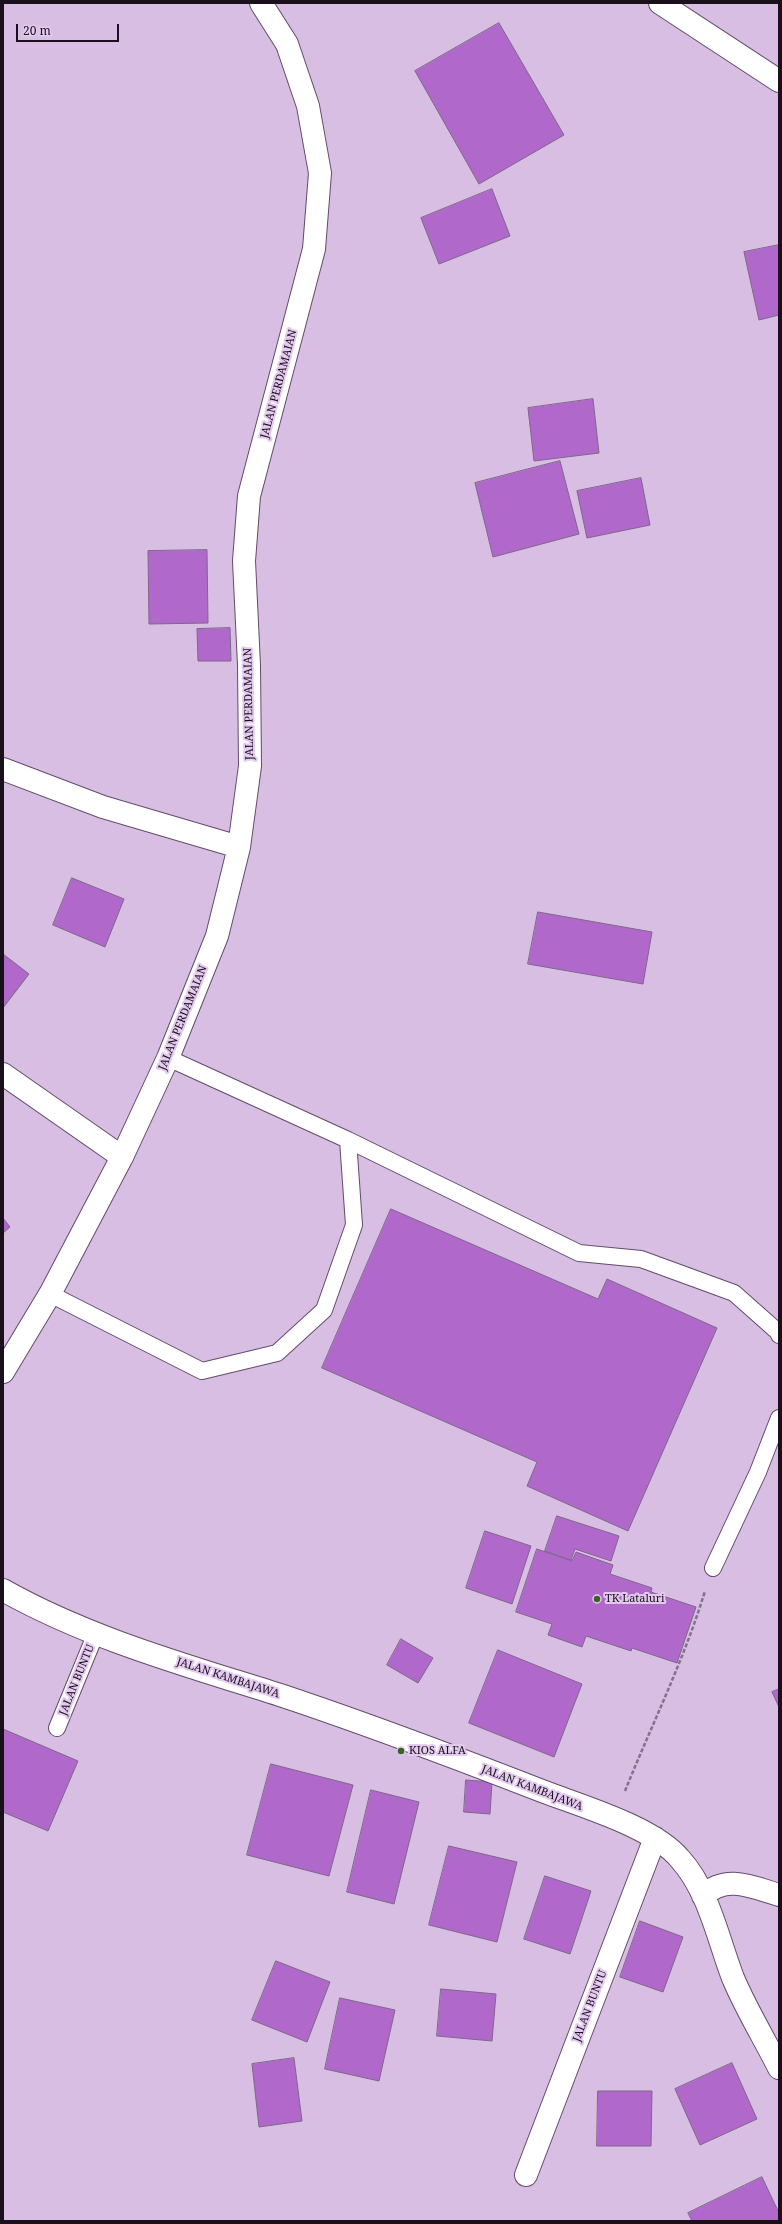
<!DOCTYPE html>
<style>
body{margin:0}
#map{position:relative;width:782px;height:2224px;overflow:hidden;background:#d7bee2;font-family:"Noto Serif",serif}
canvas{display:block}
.frame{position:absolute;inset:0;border:4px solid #19101c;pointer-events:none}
.scale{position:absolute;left:16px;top:24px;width:103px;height:18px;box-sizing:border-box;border:2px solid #19101c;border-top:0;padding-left:5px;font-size:12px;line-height:14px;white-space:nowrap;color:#19101c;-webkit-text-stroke:3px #e4caef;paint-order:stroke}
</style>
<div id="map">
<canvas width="782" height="2224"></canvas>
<div class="frame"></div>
<div class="scale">20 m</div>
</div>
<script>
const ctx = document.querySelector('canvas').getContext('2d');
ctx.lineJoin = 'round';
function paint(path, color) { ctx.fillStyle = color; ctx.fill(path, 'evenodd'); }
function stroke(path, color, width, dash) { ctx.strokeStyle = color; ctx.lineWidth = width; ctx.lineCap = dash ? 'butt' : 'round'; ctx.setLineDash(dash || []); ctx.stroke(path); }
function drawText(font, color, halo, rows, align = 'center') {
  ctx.font = font + ' "Noto Serif",serif'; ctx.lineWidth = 4; ctx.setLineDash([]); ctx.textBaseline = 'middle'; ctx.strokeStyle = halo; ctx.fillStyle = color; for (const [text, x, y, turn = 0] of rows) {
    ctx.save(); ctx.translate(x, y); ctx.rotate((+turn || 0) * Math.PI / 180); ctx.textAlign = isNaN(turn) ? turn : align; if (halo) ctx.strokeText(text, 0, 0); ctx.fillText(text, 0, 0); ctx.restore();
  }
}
const building = new Path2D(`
 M499 23 564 135 479 184 415 71Z
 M492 189 510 236 439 264 421 218Z
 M779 245V315L759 320 744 252Z
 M593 399 599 453 534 461 528 408Z
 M560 461 579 534 493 557 475 483Z
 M641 478 650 525 587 538 577 491Z
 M207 550 208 623 149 624 148 551Z
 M230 628 231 661H198L197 629Z
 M72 878 124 899 105 947 53 925Z
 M538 912 652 932 643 984 528 964Z
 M3 954 29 974 3 1008Z
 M391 1209 598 1299 607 1279 717 1328 628 1531 527 1486 537 1462 322 1368Z
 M3 1218 10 1227 3 1233Z
 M557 1516 619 1536 611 1561 575 1549 571 1560 545 1551Z
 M485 1531 531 1546 512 1604 466 1588Z
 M537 1549 572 1561 576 1552 613 1565 610 1574 652 1588 651 1592 696 1607 677 1663 632 1648 631 1651 586 1636 582 1647 548 1635 552 1624 516 1612Z
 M401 1639 433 1658 418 1683 387 1665Z
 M498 1650 582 1684 554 1757 469 1723Z
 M779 1689V1707L772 1692Z
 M3 1729 78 1761 48 1831 3 1812Z
 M271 1764 353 1785 329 1876 247 1855Z
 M466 1780 492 1782 490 1814 464 1812Z
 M371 1790 419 1802 394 1904 347 1892Z
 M449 1846 517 1862 497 1942 429 1925Z
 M545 1876 591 1891 570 1954 524 1939Z
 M640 1921 683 1937 663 1992 620 1977Z
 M276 1961 330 1982 307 2042 252 2020Z
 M441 1989 496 1994 492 2041 437 2036Z
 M340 1998 395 2010 379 2081 325 2069Z
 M294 2058 302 2121 259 2127 252 2064Z
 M732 2063 757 2119 700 2145 675 2089Z
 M598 2091H652L651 2146H597Z
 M762 2177 779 2213V2221H692L688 2213Z`);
paint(building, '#b069cb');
stroke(building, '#7e6788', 1);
const service = new Path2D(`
 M168 1058 348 1140 579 1253 641 1259 734 1293 778 1332 779 1335
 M50 1294 202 1371 277 1353 324 1310 354 1225 348 1140
 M713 1568 758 1472 779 1418
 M57 1728 96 1633`);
const minor = new Path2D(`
 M660 3 779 81
 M3 769 103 807 239 847
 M3 1074 122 1157
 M3 1372 50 1294 122 1157 168 1058 217 936 239 847 250 766 249 665 244 561 249 496 314 249 320 173 308 106 287 44 261 3
 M3 1590C90 1639 189 1666 283 1696 370 1725 457 1758 542 1791 581 1806 654 1827 680 1859 709 1891 718 1939 733 1978 746 2009 764 2038 779 2068
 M703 1896C726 1874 752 1887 779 1895
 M526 2175 655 1838`);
stroke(service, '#634c6c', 18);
stroke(minor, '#634c6c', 24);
stroke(new Path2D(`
 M625 1791C652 1724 684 1660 705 1591`), '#84728c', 2.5, [4, 2]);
stroke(service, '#fff', 16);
stroke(minor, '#fff', 22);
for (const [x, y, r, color] of [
 [597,1599,4,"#386320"],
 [401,1751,4,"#386320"]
]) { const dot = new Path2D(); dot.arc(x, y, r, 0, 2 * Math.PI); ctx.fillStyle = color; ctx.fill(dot); stroke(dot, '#e4caef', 1.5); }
drawText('11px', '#19101c', '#e4caef', [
 ["JALAN PERDAMAIAN",279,384,-75],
 ["JALAN PERDAMAIAN",249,704,-91],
 ["JALAN PERDAMAIAN",183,1018,-68],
 ["JALAN KAMBAJAWA",228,1678,18],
 ["JALAN BUNTU",77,1680,-68],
 ["JALAN KAMBAJAWA",532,1788,21],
 ["JALAN BUNTU",590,2006,-69]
]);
drawText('11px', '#19101c', '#e4caef', [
 ["TK Lataluri",605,1599],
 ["KIOS ALFA",409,1751]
], 'left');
</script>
